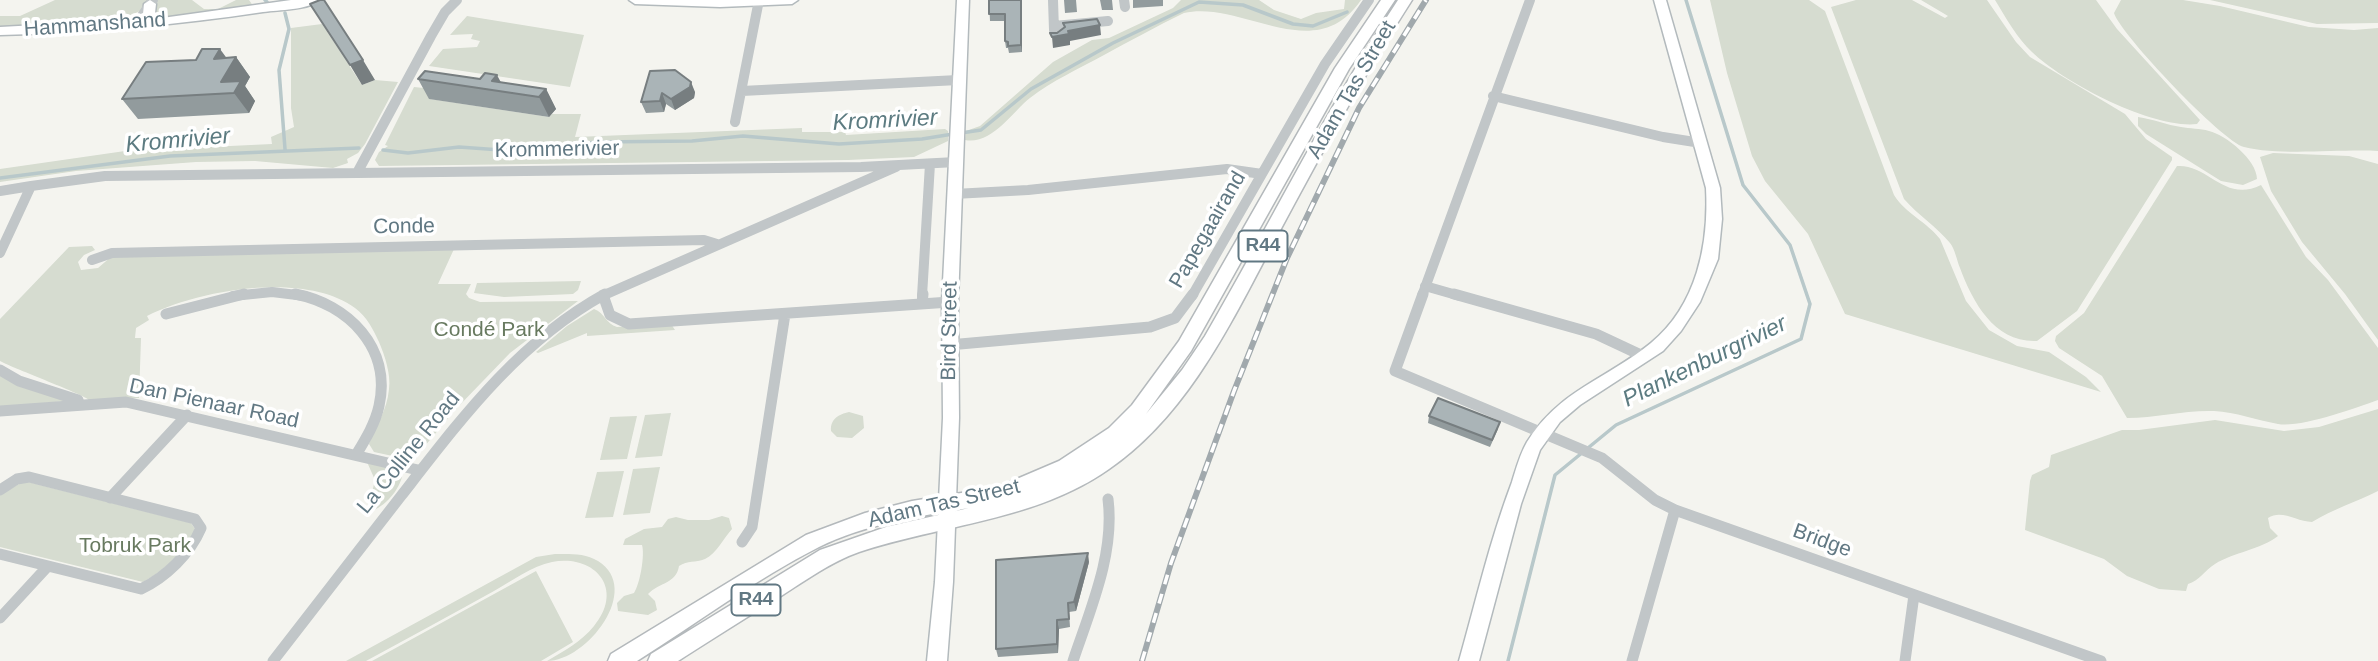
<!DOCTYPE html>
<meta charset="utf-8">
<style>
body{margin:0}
canvas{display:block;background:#f4f4ef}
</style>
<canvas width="2378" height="661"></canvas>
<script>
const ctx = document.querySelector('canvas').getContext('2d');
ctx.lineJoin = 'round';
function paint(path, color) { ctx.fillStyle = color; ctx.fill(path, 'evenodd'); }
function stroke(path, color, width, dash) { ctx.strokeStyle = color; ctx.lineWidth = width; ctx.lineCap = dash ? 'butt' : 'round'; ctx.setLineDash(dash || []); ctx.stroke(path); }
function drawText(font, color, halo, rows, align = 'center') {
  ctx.font = font + ' Helvetica,sans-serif'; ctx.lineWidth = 7; ctx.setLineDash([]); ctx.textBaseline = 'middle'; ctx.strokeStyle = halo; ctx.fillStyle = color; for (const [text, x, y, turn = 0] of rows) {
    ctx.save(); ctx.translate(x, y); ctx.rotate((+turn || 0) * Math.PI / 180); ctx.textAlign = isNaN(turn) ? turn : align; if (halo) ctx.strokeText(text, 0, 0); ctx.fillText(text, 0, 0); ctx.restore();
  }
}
paint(new Path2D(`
 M55 0H149L140 11 120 20 0 27V16H20Z
 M157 0H192L204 9H218L236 0H249L254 7 165 17 153 13Z
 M1181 0H1259L1274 10 1301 19 1316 13 1344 9 1345 0H1361C1315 68 1243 0 1184 13 1157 26 1130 41 1104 55 1078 69 1052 81 1030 98 1012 112 992 145 965 140L966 131 980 126 1053 62 1092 40 1109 38 1173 8Z
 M1710 0H1809L1825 11 1894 195C1906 214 1927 222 1940 239L1966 301 1989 330 2017 346 2049 352 2086 377 2101 392 1845 314 1808 234 1765 181 1752 156 1727 73Z
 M1856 0H1912L1945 18 1948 16 1921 0H1987L2016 42 2030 57 2125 114 2146 139 2172 157V160L2077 311 2037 341C1995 343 1973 303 1960 268 1957 261 1955 249 1950 243 1937 227 1918 215 1904 199L1831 7Z
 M1995 0H2096L2117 29 2200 120 2197 124C2153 129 2064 83 2032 52 2017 38 2006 18 1995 0Z
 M2121 0H2183L2220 6 2309 27 2354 30 2378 28V151C2339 149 2279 156 2244 147 2223 142 2120 34 2114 13Z
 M2210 0H2378V23L2317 24Z
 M467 16 584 35 570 87 429 66 443 49 477 47 480 41 471 39 473 34 450 35Z
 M322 24 362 85 375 80 398 82 365 144 358 153 347 159 348 163 333 168 255 161 196 162 76 171 0 182V169L125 151 272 144 271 137 294 127 291 108V28Z
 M414 87 433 89 430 99 549 117 552 114H581L575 137 802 128V132H845L846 135 945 129 948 131V141L914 157 848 160 379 166 375 160 379 152 388 146 385 145Z
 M2138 117C2153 119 2167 125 2181 127 2190 129 2200 128 2209 131 2226 135 2257 160 2257 179L2243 185 2221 181 2146 134 2138 126Z
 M2273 153 2349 156 2378 164V340L2345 294 2302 242 2271 191 2260 157Z
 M2177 166C2209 164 2224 203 2261 185L2306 257 2328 280 2378 348V400C2355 408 2301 428 2278 424 2256 420 2236 412 2214 411 2185 410 2156 418 2127 418L2102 376 2059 348 2055 341 2056 336 2084 313Z
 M92 246 95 250 84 255 78 262 81 270 98 268 112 256 454 249 438 284H471L466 294 469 298 480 302 578 301 510 353 455 410 424 447 402 458 374 452 369 444C376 425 387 411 389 389 391 375 385 356 379 342 373 329 367 317 355 308 304 271 199 290 147 316L149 320 136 328 135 338H141L139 398 89 400C85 395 15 369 0 361V319L69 247Z
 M581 281 578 290 573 294 504 297 474 293 477 283Z
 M594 309C605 313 606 324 617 327L671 324 675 330 587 336V333L538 353 536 352 567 326Z
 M0 374 66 401 0 407Z
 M2378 409V491C2356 502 2333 509 2312 522 2297 522 2282 509 2268 518L2270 528 2278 536C2260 550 2234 552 2215 564 2205 570 2199 581 2188 584L2186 591 2159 589 2127 576 2104 559 2025 530 2030 481 2032 475 2049 467 2051 455 2122 430H2139L2215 420 2284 431 2319 427Z
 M849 412 863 416 864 428 852 438 837 437 831 431C830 419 839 414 849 412Z
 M671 413 662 456 635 458 645 415Z
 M637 416 627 459 600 460 610 417Z
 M367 462 399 471 402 477C397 494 383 508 367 513L375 480Z
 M660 467 650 513 623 515 633 469Z
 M624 471 613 517 585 518 597 472Z
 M24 481 191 523 195 529C186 552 163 571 143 582L0 547V495Z
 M722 516 729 518 732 529C723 539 717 553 705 559 695 563 688 560 679 566 676 584 660 582 648 594L655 601 657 610 648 615 618 611 617 603 624 596 634 593C640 584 645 555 642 545H623L625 539 644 529 662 527 668 519 676 517 688 520H709Z
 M555 554C570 554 585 553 598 561 643 589 587 661 547 661 564 651 581 642 594 626 625 589 595 554 552 562 532 566 512 581 494 591 452 614 409 638 366 661H346L536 557Z
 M536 571 573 642 541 661H372Z`), '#d6dcd0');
stroke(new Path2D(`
 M265 0 267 2
 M285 13 289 29 279 70 285 149
 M961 133 981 130 1031 89 1113 43 1199 2 1243 5 1293 24 1313 26 1347 12
 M383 150 408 153 459 147 515 151 597 142 692 141 743 136 839 144 922 139 953 134
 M0 178 170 156 359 148
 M1508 661 1555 475 1616 425 1801 339 1810 304 1790 245 1743 185 1686 0`), '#b8c8ca', 3.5);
const secondary = new Path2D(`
 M150 0 156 4 155 13 162 18 291 0H320C308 10 279 10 263 12 176 25 88 33 0 35V27L147 19 143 14 144 4Z
 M629 0H798L792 4 720 7 635 4Z
 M957 0H969L958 302 959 418 953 582 947 661H927L935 582 943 418 942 302Z
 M1654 0H1666L1720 188 1722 219 1718 259 1700 302 1681 331 1663 351 1580 405 1560 422 1540 450 1521 504 1479 661H1459C1476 601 1490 540 1512 482 1516 469 1520 454 1527 442 1559 390 1607 379 1651 343 1697 305 1709 244 1706 188Z`);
const primary = new Path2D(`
 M1381 0H1395L1349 69 1191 351 1146 414 1182 370 1205 336C1270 224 1327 108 1398 0H1412C1365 73 1324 149 1283 225 1236 312 1193 411 1109 469 1035 521 943 524 859 552 831 562 806 580 781 596 746 618 712 639 678 661H648L651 654 820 550 886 527 969 508C919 516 866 524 819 547 756 579 697 623 637 661H608L611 654 806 535 865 513 912 501 998 487 1059 461 1109 428 1132 405 1179 341 1335 68Z`);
stroke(secondary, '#b3babd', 3);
stroke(primary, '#b4b9bc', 3);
stroke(new Path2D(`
 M1053 0 1054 30
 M1124 0 1125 7
 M137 23 153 0
 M1054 26 1108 21
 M742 91 958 80
 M1493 96 1663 137 1701 143
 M735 122 759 0
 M357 173 431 36 445 12 457 0
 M0 191 31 186
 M954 194 1028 190 1227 169 1262 174
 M0 253 31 186 105 176 861 167 956 162
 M92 260 112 253 704 240 717 244
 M1425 286 1460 296
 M233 296 272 292 305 296
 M602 296 896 167
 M922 296 930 164
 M1192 296 1325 64 1369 0
 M1422 296 1530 0`), '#c1c6c8', 10);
stroke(new Path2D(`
 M295 294C348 304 392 348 379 406 375 424 365 440 356 455
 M1423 294 1395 371 1602 458 1655 500 1675 510 2101 661
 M1454 294 1596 334 1643 356
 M603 295 610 315 629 324 950 302
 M922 304 923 294
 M166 314 244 294
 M949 345 1150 327 1175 318 1193 294
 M0 370 19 381 78 400 76 405
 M0 411 126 402 418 470
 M0 490 17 479 29 477 195 519 201 528C190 554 166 577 141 589L0 554
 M110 498 187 415
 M742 542 752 527 785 314
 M0 618 48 566
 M273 661C316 606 358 551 401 496 461 419 518 342 605 294
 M1073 661C1090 610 1115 554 1108 499
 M1632 661 1675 510
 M1905 661 1914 595`), '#c1c6c8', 11);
paint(secondary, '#fff');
paint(primary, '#fff');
const rail = new Path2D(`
 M1142 661 1171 563 1234 391 1287 258 1359 108 1426 0`);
stroke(rail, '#a1a9ad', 6);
stroke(rail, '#fff', 3.5, [10]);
paint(new Path2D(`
 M989 0H1022V52L1009 53 1008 48H1006L1005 41V21H990Z
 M1064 0H1076L1077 12 1065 13Z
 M1100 0H1112L1113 10H1102Z
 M1133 0H1163V6L1133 8Z
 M236 57 250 77 245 86 255 101 249 113 138 119 122 99 227 58Z
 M650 71 695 92 694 98 675 110 666 104 664 112 646 113 641 102Z
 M418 79H480L546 89 556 109 549 117 429 99Z
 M1429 416 1498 429 1490 447 1428 423Z
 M1089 562 1076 611 1069 612 1070 627 1059 629 1058 653 998 657 996 649Z`), '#929b9d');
paint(new Path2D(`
 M1021 0H1022V52L1021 45Z
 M1100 25 1101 35 1070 41V45L1053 48 1052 37 1068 31Z
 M220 49 231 64 236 57 250 77 245 86 255 101 249 113 234 93 221 82 214 59Z
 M363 60 375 80 362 85 350 65Z
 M497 75 506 92 492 81Z
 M691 82 695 92 694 98 675 110 671 99Z
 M546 89 556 109 549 117 539 97Z
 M662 93 666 104 664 112 660 101Z
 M1088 553 1089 562 1076 611 1074 602Z
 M1057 620 1059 629 1058 653 1057 644Z`), '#777e80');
const building = new Path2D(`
 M320 0H324L363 60 350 65 310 4Z
 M989 0H1021V45L1008 46V42L1005 41V14H989Z
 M1097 19 1100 25 1068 31 1069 34 1052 37 1050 33H1057L1065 27 1063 23Z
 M202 49H220L214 59 236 57 221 82 241 81 234 93 122 99 146 62 196 60Z
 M675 70 691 82 690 87 671 99 662 93 660 101 641 102 650 71Z
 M425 71 480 79 485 73 497 75 492 81 546 89 539 97 418 79Z
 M1438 398 1500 422 1492 440 1429 416Z
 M1088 553 1074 602 1068 603 1069 619 1057 620V644L996 649V560Z`);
paint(building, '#aab4b7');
stroke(building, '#777e80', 2);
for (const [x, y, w] of [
 [1263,246,49],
 [756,600,49]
]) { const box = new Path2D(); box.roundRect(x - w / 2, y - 15.5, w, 31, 5); ctx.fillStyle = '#fff'; ctx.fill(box); stroke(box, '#617883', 2); }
drawText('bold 19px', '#617883', null, [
 ["R44",1263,246],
 ["R44",756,600]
]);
drawText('21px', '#617883', '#fff', [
 ["Hammanshand",95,25,-4],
 ["Adam Tas Street",1352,90,-60],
 ["Krommerivier",557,150,-1],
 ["Conde",404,227,-1],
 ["Papegaairand",1208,230,-60],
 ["Bird Street",950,331,-89],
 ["Dan Pienaar Road",214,404,12],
 ["La Colline Road",409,453,-51],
 ["Adam Tas Street",944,504,-13],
 ["Bridge",1822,541,20]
]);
drawText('21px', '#687a60', '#fff', [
 ["Condé Park",489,330],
 ["Tobruk Park",135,546]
]);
drawText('italic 23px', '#5c7b81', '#fff', [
 ["Kromrivier",885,121,-3],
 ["Kromrivier",178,141,-5],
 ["Plankenburgrivier",1705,362,-26]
]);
</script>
